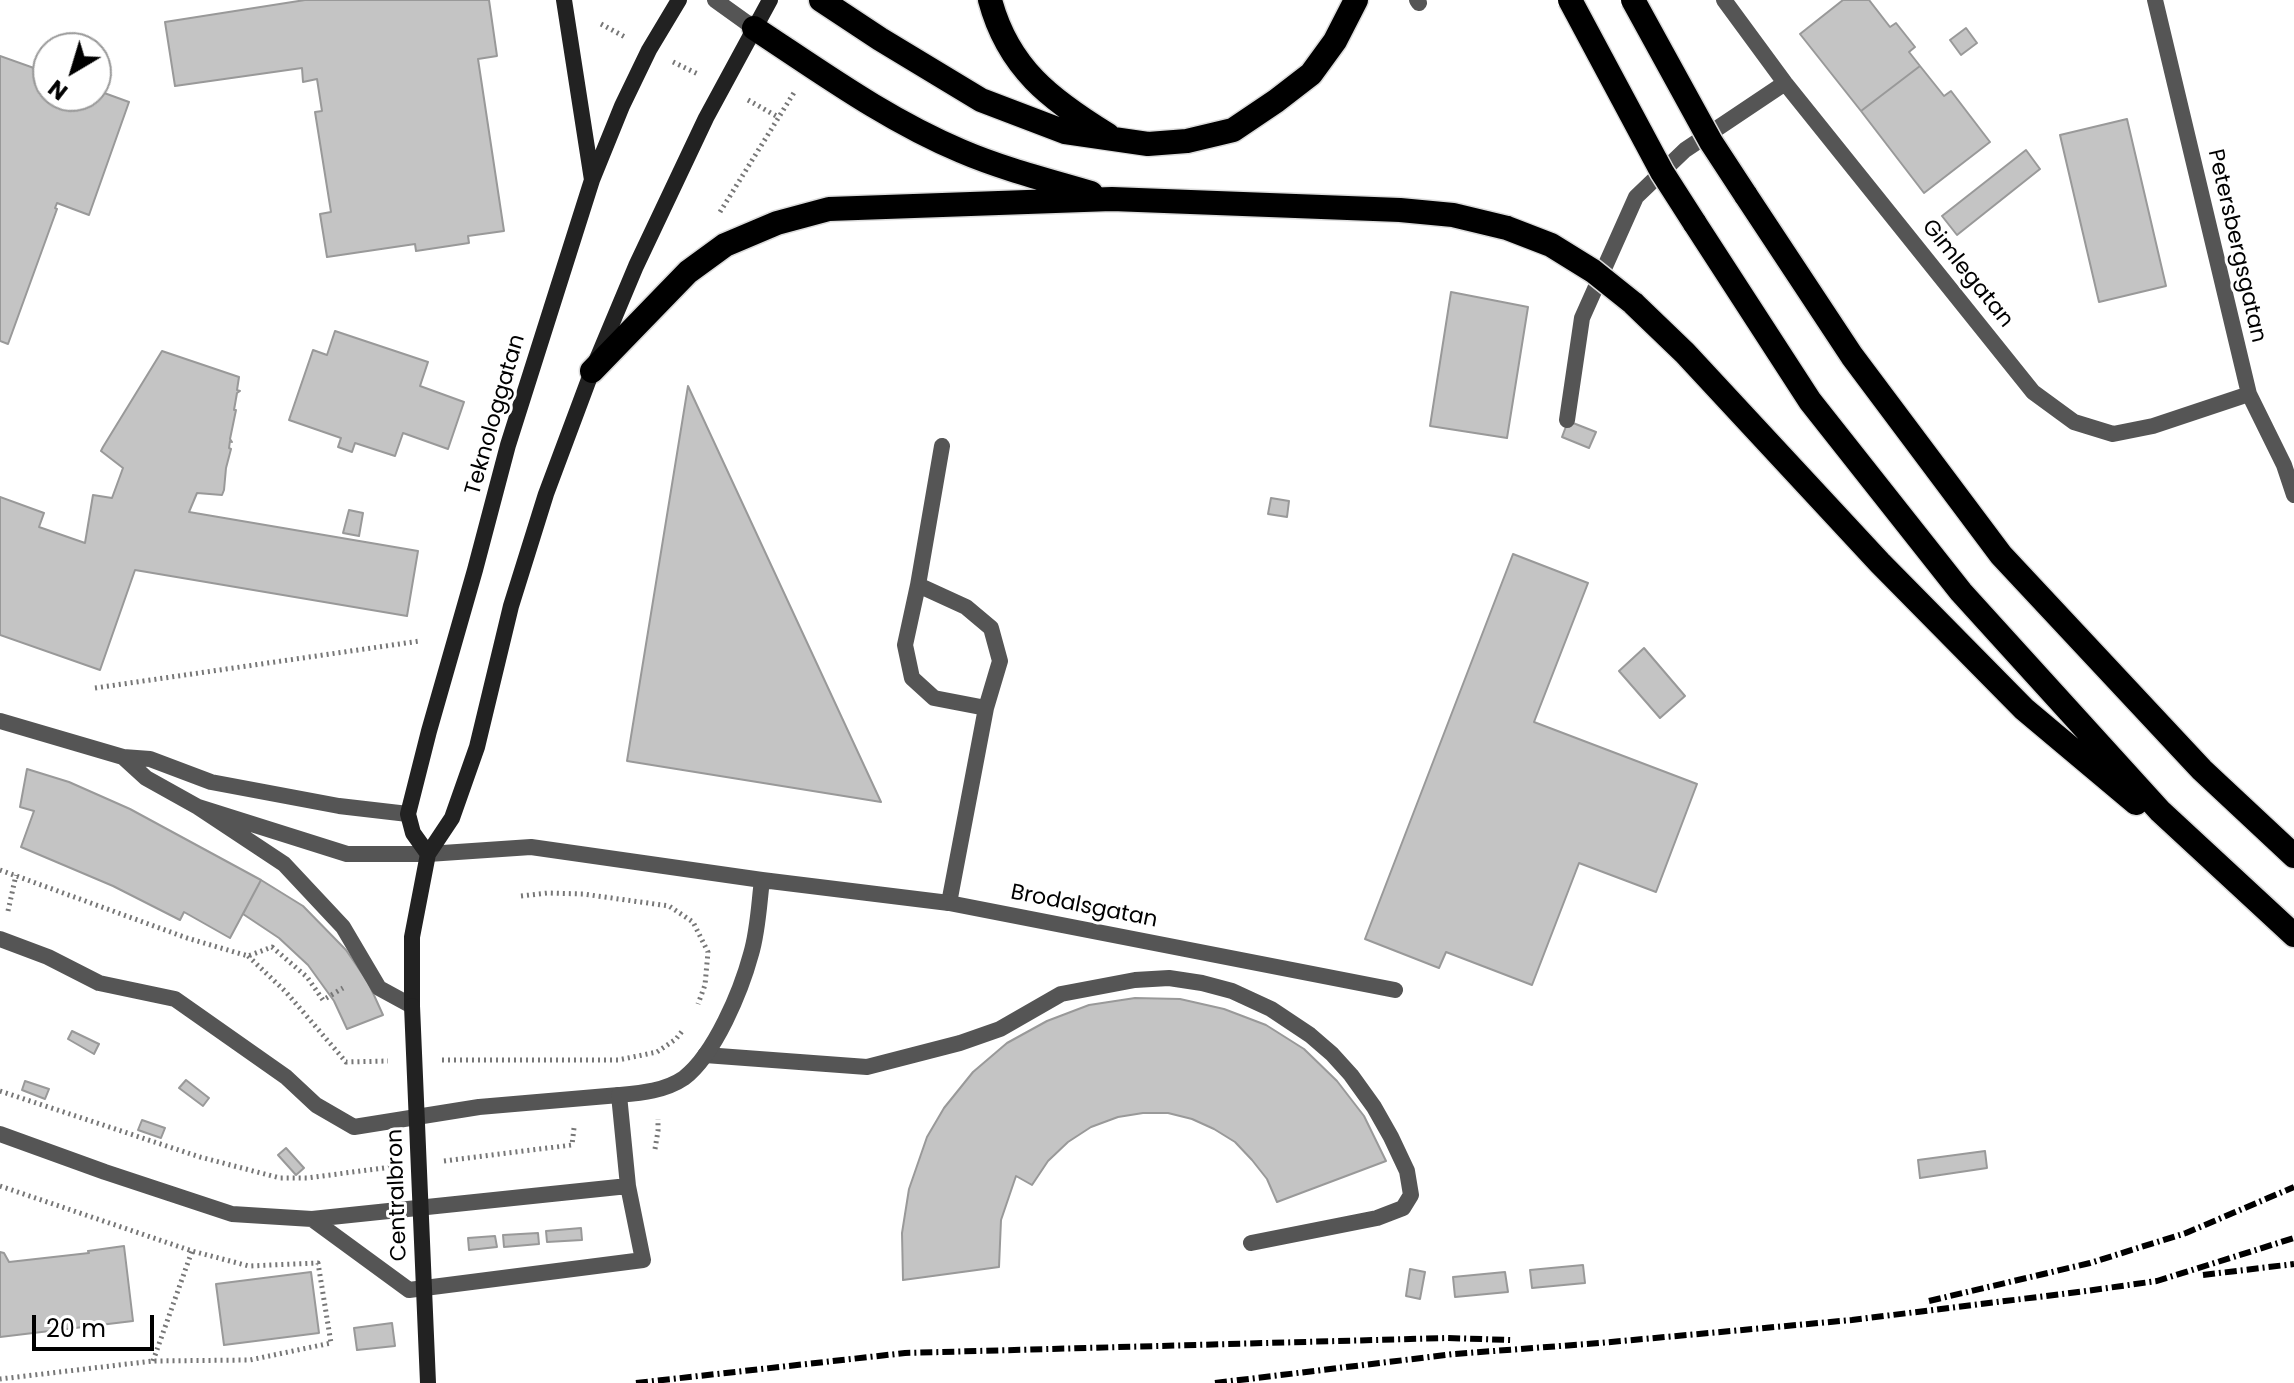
<!DOCTYPE html>
<style>
body{margin:0}
#map{position:relative;width:2294px;height:1383px;overflow:hidden;background:#fff;font-family:Poppins,sans-serif}
canvas{display:block}
.north{position:absolute;left:32px;top:32px;width:80px;height:80px;box-sizing:border-box;background:#fff;border:2px solid #999;border-radius:50%;rotate:218deg;font-size:22px;font-weight:700;line-height:32px;text-align:center;color:#000}
.north::after{content:'';display:block;margin:auto;width:28px;height:36px;background:#000;clip-path:polygon(50% 0,100% 100%,50% 72%,0 100%)}
.scale{position:absolute;left:32px;top:1315px;width:122px;height:36px;box-sizing:border-box;border:4px solid #000;border-top:0;padding-left:10px;font-size:24px;line-height:28px;white-space:nowrap;color:#000;-webkit-text-stroke:6px #fff;paint-order:stroke}
</style>
<div id="map">
<canvas width="2294" height="1383"></canvas>
<div class="north">N</div>
<div class="scale">20 m</div>
</div>
<script>
const ctx = document.querySelector('canvas').getContext('2d');
ctx.lineJoin = 'round';
function paint(path, color) { ctx.fillStyle = color; ctx.fill(path, 'evenodd'); }
function stroke(path, color, width, dash) { ctx.strokeStyle = color; ctx.lineWidth = width; ctx.lineCap = dash ? 'butt' : 'round'; ctx.setLineDash(dash || []); ctx.stroke(path); }
function drawText(font, color, halo, rows, align = 'center') {
  ctx.font = font + ' Poppins,sans-serif'; ctx.lineWidth = 6; ctx.setLineDash([]); ctx.textBaseline = 'middle'; ctx.strokeStyle = halo; ctx.fillStyle = color; for (const [text, x, y, turn = 0] of rows) {
    ctx.save(); ctx.translate(x, y); ctx.rotate((+turn || 0) * Math.PI / 180); ctx.textAlign = isNaN(turn) ? turn : align; if (halo) ctx.strokeText(text, 0, 0); ctx.fillText(text, 0, 0); ctx.restore();
  }
}
const building = new Path2D(`
 M305 0H489L497 56 478 59 504 231 468 236 469 243 416 251 415 244 327 257 320 214 331 212 315 112 322 111 317 79 303 82 302 68 175 86 165 22Z
 M1843 0H1869L1890 27 1896 23 1915 47 1909 52 1920 66 1861 111 1800 34Z
 M1966 28 1977 43 1961 55 1950 40Z
 M0 56 48 73V96H96V90L129 102 89 215 57 203 55 208 57 209 8 344 0 341Z
 M1920 66 1944 96 1951 91 1990 142 1924 193 1861 111Z
 M2127 119 2166 286 2099 302 2060 135Z
 M2026 150 2040 169 1957 235 1942 216Z
 M1451 292 1528 307 1507 438 1430 426Z
 M335 331 428 362 420 386 464 402 448 449 403 433 395 456 355 443 352 452 338 447 341 438 289 420 313 350 327 355Z
 M162 351 239 377 237 390 240 391 237 393 234 410H236L230 439 232 442 230 441 229 448 231 449 226 468 224 490 222 495 197 493 189 512 418 551 407 616 135 570 100 670 0 635V497L44 513 39 527 85 543 93 495 112 498 123 468 101 451 103 447Z
 M688 386 881 802 627 761Z
 M1568 421 1596 432 1589 448 1562 437Z
 M1271 498 1289 501 1287 517 1268 514Z
 M349 510 363 513 359 536 343 533Z
 M1513 554 1588 583 1534 722 1697 784 1656 892 1579 863 1532 985 1446 952 1439 968 1365 939Z
 M1644 648 1685 696 1660 718 1619 671Z
 M27 769 69 782 130 809 261 880 230 938 184 912 180 920 113 886 21 847 34 811 20 807Z
 M261 880 303 906 346 950 368 982 383 1015 347 1029 334 1001 308 965 279 938 243 914Z
 M1135 998 1180 999 1224 1009 1266 1025 1304 1049 1337 1081 1364 1116 1386 1161 1277 1202 1267 1179 1252 1160 1235 1142 1214 1129 1192 1119 1168 1113H1143L1118 1117 1091 1127 1068 1142 1048 1161 1032 1185 1016 1176 1001 1220 999 1267 903 1280 902 1233 909 1189 927 1137 944 1108 973 1072 1007 1043 1047 1021 1089 1005Z
 M72 1031 99 1044 94 1054 68 1039Z
 M186 1080 209 1098 203 1106 179 1088Z
 M25 1081 49 1089 45 1099 22 1090Z
 M142 1120 165 1128 161 1138 138 1130Z
 M286 1148 304 1168 296 1175 278 1155Z
 M1985 1151 1987 1168 1920 1178 1918 1160Z
 M581 1228 582 1240 547 1242 546 1231Z
 M538 1233 539 1244 504 1247 503 1235Z
 M495 1236 497 1247 469 1250 468 1238Z
 M124 1246 133 1321 0 1337V1252L4 1253 9 1262 89 1253 88 1251Z
 M1583 1265 1585 1283 1532 1288 1530 1270Z
 M1410 1269 1425 1272 1420 1299 1406 1296Z
 M311 1272 319 1333 224 1345 216 1284Z
 M1505 1272 1508 1292 1455 1297 1453 1277Z
 M392 1323 395 1346 357 1350 354 1328Z`);
paint(building, '#c4c4c4');
stroke(building, '#999', 2);
const motorway = new Path2D(`
 M821 0 880 39 981 100 1065 132 1148 144 1187 141 1233 130 1276 101 1311 74 1335 41 1356 0
 M990 0C1008 68 1051 100 1108 135
 M754 28C821 72 887 120 961 151 1003 169 1047 180 1091 193
 M1745 194 1852 356 2001 555 2202 770 2294 856
 M1694 222 1810 401 1961 592 2160 811 2294 935
 M1633 303 1685 353 1880 563 2024 709 2136 803
 M592 371 688 272 725 245 777 223 829 209 1112 199 1400 210 1453 215 1507 228`);
stroke(motorway, '#dbdbdb', 27);
stroke(new Path2D(`
 M601 24 625 37
 M673 62 700 75
 M748 100 778 117
 M720 212 795 91
 M95 688 420 641
 M0 870 187 938 248 956 272 947 307 977 323 1000 343 988
 M521 896 548 893 583 894 669 906 693 922 708 952 705 985 698 1004
 M8 911 16 875
 M248 956 286 992 346 1062 388 1061
 M442 1060H618L657 1052 676 1039 683 1030
 M0 1091 200 1157 280 1178H307L391 1167
 M655 1149 658 1131V1119
 M444 1161 572 1145 574 1128
 M0 1186 192 1251 249 1266 318 1263 331 1343 250 1360 153 1361 0 1379
 M153 1361 192 1251`), '#777', 5, [2, 4]);
stroke(new Path2D(`
 M1417 0 1419 3
 M918 585 905 645 912 678 934 698 986 708 1000 661 991 628 966 607 918 585 942 446
 M949 903 986 708
 M0 939 48 957 99 983 175 999 286 1077 316 1105 354 1127 479 1107 619 1095 628 1186 312 1219 232 1214 105 1172 0 1134
 M705 1055 867 1067 960 1043 1000 1029 1061 994 1135 980 1169 978 1202 983 1232 991 1271 1009 1310 1035 1332 1054 1351 1075 1374 1107 1391 1137 1407 1171 1411 1195 1403 1208 1377 1218 1251 1243
 M312 1219 409 1290 643 1260 628 1186`), '#555', 16);
stroke(new Path2D(`
 M1724 0 1785 83 2033 392 2074 422 2113 434 2153 426 2249 394
 M2155 0 2249 394 2284 465 2294 495
 M1567 420 1582 318 1636 197 1685 150 1785 83
 M0 721 123 757 150 759 211 782 339 806 408 814
 M123 757 146 778 198 807 284 864 343 927 379 988 412 1006
 M198 807 347 854H428L531 847 762 880 949 903 1395 990
 M619 1095C641 1093 665 1091 684 1078 715 1054 741 991 751 954 758 931 759 904 762 880`), '#555', 16);
stroke(new Path2D(`
 M715 0 754 28`), '#555', 16);
stroke(new Path2D(`
 M564 0 592 180
 M428 854 413 833 408 814 429 731 475 570 508 445 592 180 622 106 649 50 679 0
 M412 1006V937L428 854 452 818 477 747 511 606 546 494 592 371 636 266 706 118 770 0`), '#222', 16);
stroke(motorway, '#000', 24);
stroke(new Path2D(`
 M2203 1275 2294 1264
 M1929 1301 2090 1263 2186 1233 2294 1187
 M636 1383 905 1353 1447 1338 1512 1340
 M1215 1383 1454 1354 1600 1343 1852 1320 2086 1291 2157 1281 2294 1238`), '#000', 6, [12, 4, 2, 4]);
const motorwayBridge = new Path2D(`
 M1570 0 1662 172 1694 222
 M1633 0 1711 142 1745 194
 M1507 228 1551 245 1593 271 1633 303`);
stroke(motorwayBridge, '#dbdbdb', 27, []);
stroke(new Path2D(`
 M412 1006 428 1383`), '#222', 16);
stroke(motorwayBridge, '#000', 24);
drawText('22px', '#000', '#fff', [
 ["Petersbergsgatan",2236,246,77],
 ["Gimlegatan",1967,274,51],
 ["Teknologgatan",496,415,-74],
 ["Brodalsgatan",1084,907,11],
 ["Centralbron",398,1195,-92]
]);
</script>
